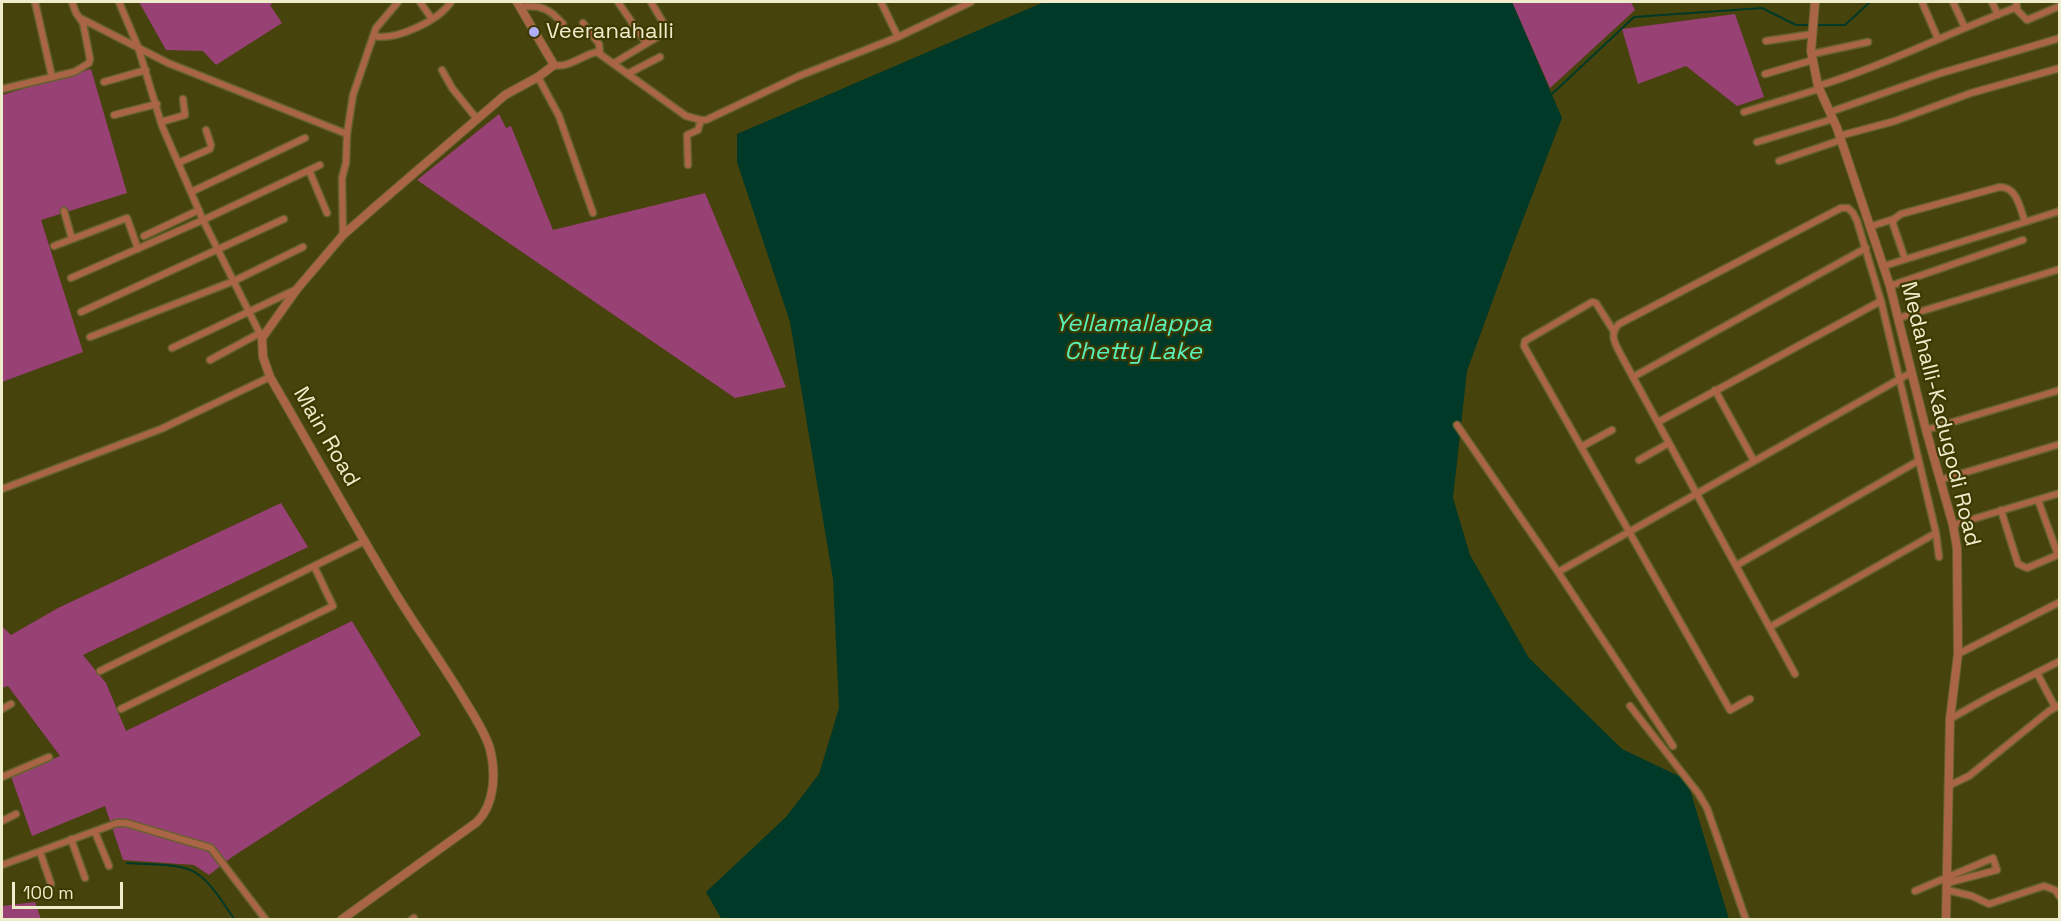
<!DOCTYPE html>
<style>
body{margin:0}
#map{position:relative;width:2061px;height:921px;overflow:hidden;background:#47430c;font-family:"Space Grotesk",sans-serif}
canvas{display:block}
.frame{position:absolute;inset:0;border:3px solid #eeecca;pointer-events:none}
.scale{position:absolute;left:12px;top:882px;width:111px;height:27px;box-sizing:border-box;border:3px solid #eeecca;border-top:0;padding-left:8px;font-size:18px;line-height:21px;white-space:nowrap;color:#eeecca;-webkit-text-stroke:4px #3d3900;paint-order:stroke}
</style>
<div id="map">
<canvas width="2061" height="921"></canvas>
<div class="frame"></div>
<div class="scale">100 m</div>
</div>
<script>
const ctx = document.querySelector('canvas').getContext('2d');
ctx.lineJoin = 'round';
function paint(path, color) { ctx.fillStyle = color; ctx.fill(path, 'evenodd'); }
function stroke(path, color, width, dash) { ctx.strokeStyle = color; ctx.lineWidth = width; ctx.lineCap = dash ? 'butt' : 'round'; ctx.setLineDash(dash || []); ctx.stroke(path); }
function drawText(font, color, halo, rows, align = 'center') {
  ctx.font = font + ' "Space Grotesk",sans-serif'; ctx.lineWidth = 4.5; ctx.setLineDash([]); ctx.textBaseline = 'middle'; ctx.strokeStyle = halo; ctx.fillStyle = color; for (const [text, x, y, turn = 0] of rows) {
    ctx.save(); ctx.translate(x, y); ctx.rotate((+turn || 0) * Math.PI / 180); ctx.textAlign = isNaN(turn) ? turn : align; if (halo) ctx.strokeText(text, 0, 0); ctx.fillText(text, 0, 0); ctx.restore();
  }
}
paint(new Path2D(`
 M139 2H275L270 5 282 23 216 65 203 51 166 50Z
 M1512 2H1631L1635 10 1550 88Z
 M1735 14 1764 97 1737 106 1686 66 1638 84 1622 29Z
 M91 69 127 193 41 220 83 352 2 382V95Z
 M499 114 506 128 511 126 553 230 705 193 786 387 735 398 417 180Z
 M281 503 308 547 83 655 106 683 126 731 352 621 421 735 232 857 209 875 194 865 123 860 105 806 32 836 11 776 60 756 8 686 2 688V626L11 635 58 608Z
 M35 902 41 919H2V906Z`), '#974175');
paint(new Path2D(`
 M1044 2H1512L1562 118 1510 253 1467 371 1453 498 1470 555 1529 658 1622 749 1687 780 1729 919 722 920 706 892 786 817 819 774 839 708 833 579 790 322 737 162V134Z`), '#013928');
stroke(new Path2D(`
 M1816 25H1845L1870 2
 M1552 94 1634 17 1762 8 1796 25H1810
 M127 863C146 865 180 862 196 873 212 883 224 905 235 920`), '#013928', 2);
const minor = new Path2D(`
 M35 2 52 77
 M119 2 138 47 162 126 203 220 262 338
 M420 2 432 19
 M618 2 646 43
 M881 2 898 37
 M1922 2 1938 39
 M1953 2 1965 28
 M1992 2 1998 15
 M520 7C540 4 550 9 563 24
 M2015 8 2027 20 2060 6
 M80 18 168 63 347 134
 M583 23 599 44 600 53
 M373 36C396 41 438 21 451 2
 M1766 41 1813 34
 M1812 54 1868 42
 M614 63 666 32 667 29 651 2
 M554 65C570 68 582 55 597 52L686 116 701 120H706L799 76 898 37 971 2
 M442 70 452 88 477 119
 M629 73 660 57
 M1765 74 1813 60
 M538 77 559 116 593 213
 M104 82 146 70
 M1818 86C1883 66 1944 35 2007 11L2017 7 2016 2
 M2 89 74 72 89 63 90 59 83 23 76 13 72 2
 M1744 112 1819 89
 M1830 112 1938 74 2060 38
 M114 115 157 104
 M161 122 185 115 183 99
 M1839 136 1895 121 1971 93 2060 68
 M1757 142 1833 119
 M1779 161 1841 140
 M178 163 210 149 211 145 206 130
 M688 165 687 135 698 130 701 120
 M309 170 327 213
 M191 192 305 138
 M64 211 72 239
 M1894 219 1893 224 1905 259
 M1872 226 1894 219 1901 214 2000 187C2017 187 2020 208 2025 222
 M343 235 342 178 346 163 347 134 353 95 376 28 398 2
 M144 236 199 210
 M54 246 127 218 138 249
 M1884 266 2060 211
 M71 278 203 220 320 165
 M1890 286 2023 240
 M81 312 284 219
 M1899 318 2060 269
 M1613 330 1596 303 1592 302 1525 341 1524 346 1730 710 1750 699
 M90 337 234 281 303 247
 M172 348 297 289
 M210 360 260 333
 M1633 377 1866 248
 M1715 390 1754 461
 M1658 422 1881 301
 M1457 425 1558 572 1673 746
 M1926 430 2060 390
 M1581 447 1612 430
 M1639 460 1669 443
 M1940 480 2060 444
 M2 489 161 429 270 377
 M2038 500 2058 555
 M2001 510 2018 564 2027 568 2060 554
 M1953 525 2060 493
 M1737 565 1918 461
 M1558 572 1912 372
 M1770 627 1936 533
 M1958 654 2060 602
 M100 671 365 541
 M2037 673 2055 707
 M1795 674 1622 357C1616 345 1608 335 1619 324L1841 208H1848L1853 213 1857 221 1881 301 1936 533 1939 557
 M1630 706 1698 793 1707 808 1746 920
 M2 709 11 704
 M121 709 333 606 314 566
 M1950 719 1989 697 2060 661
 M2 777 49 757
 M1948 786 1969 776 2049 711 2060 705
 M2 821 16 814
 M95 832 109 866
 M71 839 85 878
 M40 852 51 884
 M2 865 117 823H126L211 848 266 920
 M1947 890 1972 896 1989 904 2044 886 2055 890 2060 897
 M1915 891 1993 858 1997 870 1947 883
 M411 920 414 918`);
const tertiary = new Path2D(`
 M1815 2 1811 51 1818 86 1837 128 1890 286 1926 430 1953 525 1957 548 1958 654 1950 719 1946 920
 M341 920 477 822C495 804 496 773 490 749 485 732 474 716 465 701 443 664 418 630 396 594 352 522 312 449 270 377L263 357 262 338 297 289 343 235 376 206 505 95 538 77 554 65 517 2`);
stroke(minor, '#65612e', 9);
stroke(tertiary, '#65612e', 10);
stroke(minor, '#a96546', 6);
stroke(tertiary, '#a96546', 8);
for (const [x, y, r, color] of [
 [534,32,6,"#b0aefa"]
]) { const dot = new Path2D(); dot.arc(x, y, r, 0, 2 * Math.PI); ctx.fillStyle = color; ctx.fill(dot); stroke(dot, '#3d3900', 2); }
drawText('22px', '#eeecca', '#3d3900', [
 ["Veeranahalli",546,32]
], 'left');
drawText('22px', '#eeecca', '#3d3900', [
 ["Medahalli-Kadugodi Road",1940,414,76],
 ["Main Road",326,437,60]
]);
drawText('italic 24px', '#58f1b9', '#3d3900', [
 ["Yellamallappa",1133,324],
 ["Chetty Lake",1133,352]
]);
</script>
